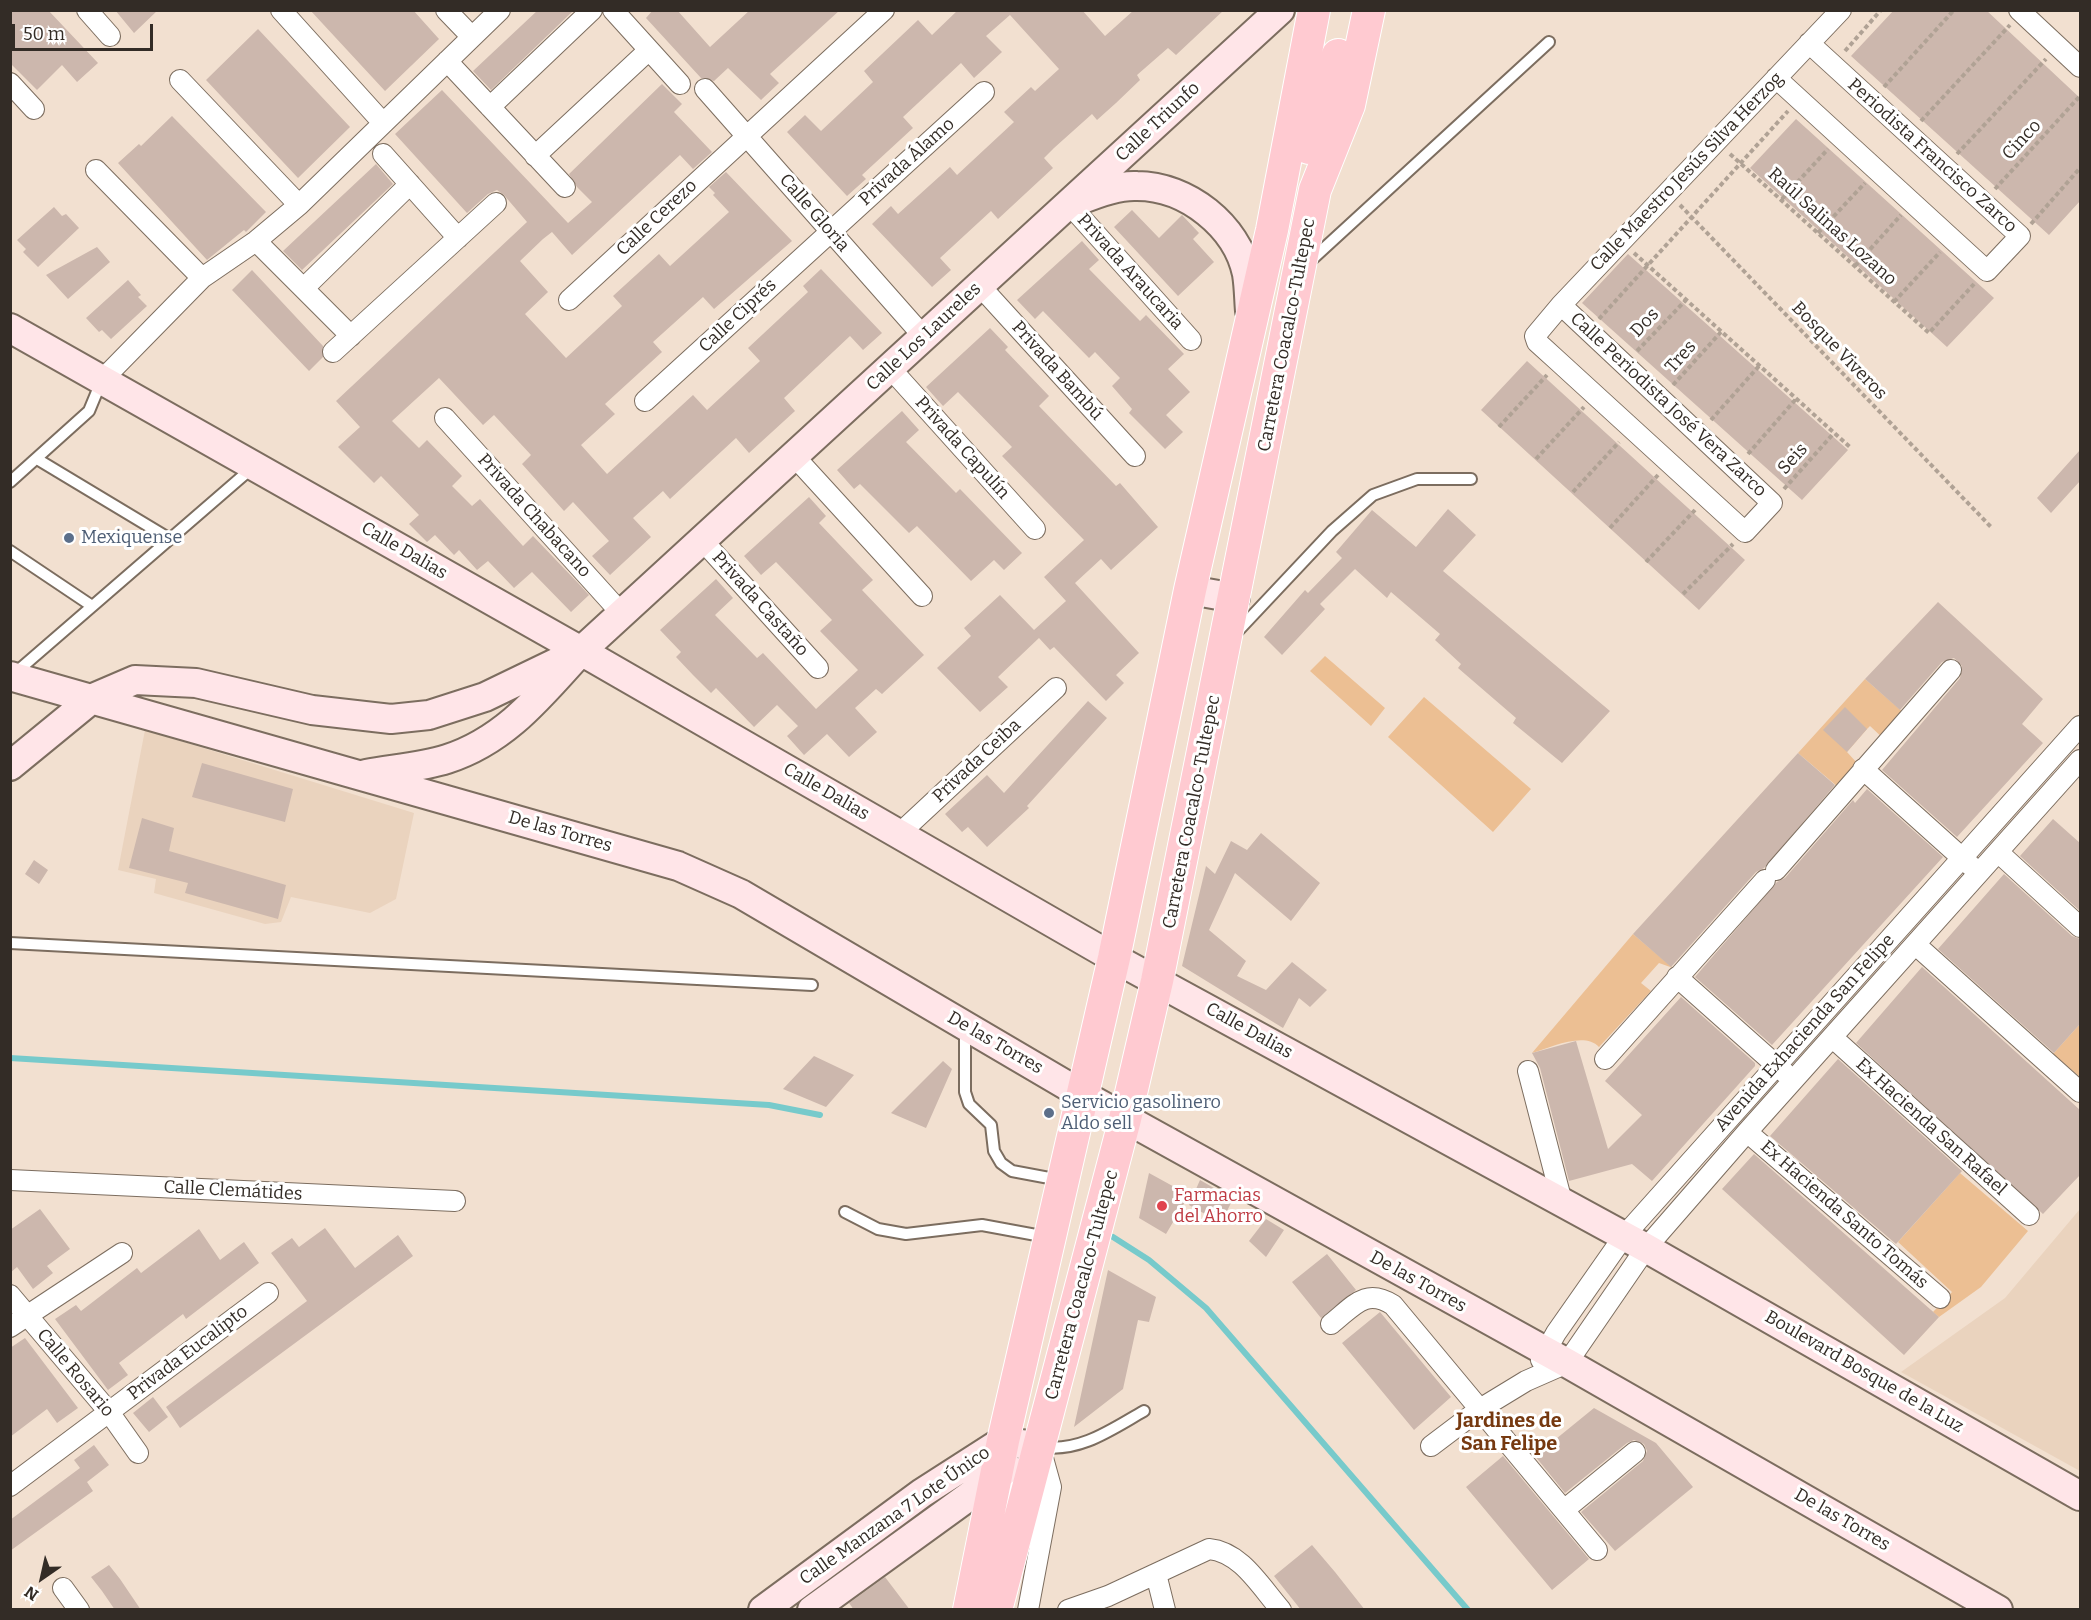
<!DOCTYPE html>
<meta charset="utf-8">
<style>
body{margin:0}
#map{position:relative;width:2091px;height:1620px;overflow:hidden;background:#f2e0d0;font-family:Bitter,serif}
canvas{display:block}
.frame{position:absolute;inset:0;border:12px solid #332c26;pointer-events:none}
.north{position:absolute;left:12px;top:1548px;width:60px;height:60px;-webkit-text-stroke:4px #fff;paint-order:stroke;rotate:214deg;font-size:16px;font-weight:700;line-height:24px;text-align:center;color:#332c26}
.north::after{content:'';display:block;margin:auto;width:21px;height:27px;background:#332c26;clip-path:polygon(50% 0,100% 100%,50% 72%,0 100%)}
.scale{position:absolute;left:12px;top:24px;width:141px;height:27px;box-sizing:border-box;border:3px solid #332c26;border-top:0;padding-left:8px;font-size:18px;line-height:21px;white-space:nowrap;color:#332c26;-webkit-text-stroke:4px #fff;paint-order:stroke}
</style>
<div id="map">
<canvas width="2091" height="1620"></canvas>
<div class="frame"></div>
<div class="north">N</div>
<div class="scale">50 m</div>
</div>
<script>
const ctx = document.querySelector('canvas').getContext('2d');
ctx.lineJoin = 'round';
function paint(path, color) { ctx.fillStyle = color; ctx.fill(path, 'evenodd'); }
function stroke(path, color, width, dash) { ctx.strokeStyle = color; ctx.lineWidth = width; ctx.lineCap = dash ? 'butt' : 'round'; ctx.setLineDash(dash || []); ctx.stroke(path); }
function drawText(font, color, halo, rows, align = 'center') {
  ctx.font = font + ' Bitter,serif'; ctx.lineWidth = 6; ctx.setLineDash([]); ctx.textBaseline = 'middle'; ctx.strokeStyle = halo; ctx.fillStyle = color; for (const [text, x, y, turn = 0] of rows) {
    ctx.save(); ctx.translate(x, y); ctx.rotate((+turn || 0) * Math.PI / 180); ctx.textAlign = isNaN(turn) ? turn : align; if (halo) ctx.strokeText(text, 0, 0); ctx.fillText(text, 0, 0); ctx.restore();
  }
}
paint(new Path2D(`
 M145 730 414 813 396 899 370 913 291 897 281 922 265 924 154 893 156 879 118 870Z
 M2080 1209V1471L1901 1372 2005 1298Z`), '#ead3be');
paint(new Path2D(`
 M1325 656 1385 708 1371 726 1310 671Z
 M1865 679 1904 713 1886 741 1870 726 1867 729 1847 752 1857 763 1838 787 1798 753Z
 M1424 697 1531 789 1493 832 1388 737Z
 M1633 934 1673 968 1659 963 1641 983 1651 991 1599 1047C1584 1031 1550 1048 1532 1053Z
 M2080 1024V1077L2053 1054Z
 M1960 1173 2028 1231 1981 1287 1939 1317 1933 1312 1952 1292 1898 1242Z`), '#ecbf93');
stroke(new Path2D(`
 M10 1058 769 1105 820 1115
 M1113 1237 1149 1260 1206 1308 1468 1610`), '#77cacb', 6);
paint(new Path2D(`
 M10 10H48L98 63 77 82 62 65 37 90 10 63Z
 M115 10H158L134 33Z
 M310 10H413L439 39 385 91Z
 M538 10H574L491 90 473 71Z
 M653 10H677L710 47 750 10H840L770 74 779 83 761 100 728 68 714 81 701 78 646 18Z
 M958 10H1082L1105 36 1134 10H1224L1176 55 1168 48 1137 75 1140 80 1116 103 1097 120 1092 114 1054 148 1044 158 1053 168 998 219 991 211 940 258 951 270 932 287 872 224 891 206 898 214 950 167 957 175 1014 122 1004 112 1031 87 1035 91 1059 69 1010 15 986 36 1002 52 974 78 961 63 903 117 913 128 862 175 866 179 847 196 787 132 805 115 821 131 873 82 864 71 918 20 932 35Z
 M1894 10H1986L2080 98V201L2049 235 1851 56Z
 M258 29 350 127 298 178 206 80Z
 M662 84 682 104 674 112 712 152 693 169 680 155 572 255 552 232 543 239 520 261 548 292 525 314 566 358 622 306 613 296 659 254 670 266 729 212 713 195 715 193 709 187 726 172 792 241 714 309 703 297 653 342 662 352 605 404 615 414 581 445 607 474 693 395 707 410 760 361 748 348 808 292 803 286 821 269 882 333 863 350 850 336 784 398 795 411 749 453 736 438 670 499 663 491 633 518 651 537 610 575 592 556 609 541 573 502 564 511 522 464 531 455 494 415 483 425 439 378 392 421 419 448 427 440 462 476 452 486 472 506 480 499 523 546 533 536 578 583 589 595 571 612 532 572 514 588 488 561 477 570 459 550 454 555 435 535 427 542 409 524 419 515 381 476 374 483 338 447 360 427 336 401 527 222 504 195 497 190 488 194 467 213 395 134 442 90 568 223 592 202 577 187 569 174Z
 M172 116 266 212 246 232 244 230 207 260 118 163 139 144 141 146Z
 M1796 119 1994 298 1947 347 1750 168Z
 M376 164 393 184 302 270 283 251Z
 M54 207 62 216 66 214 79 228 38 267 23 252 26 249 17 240Z
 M1132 210 1159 238 1182 215 1199 233 1193 239 1214 262 1178 296 1114 227Z
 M1082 241 1099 260 1089 269 1140 321 1146 315 1184 354 1168 369 1190 392 1166 415 1183 432 1165 449 1129 413 1132 409 1112 386 1120 378 1095 352 1089 358 1043 311 1035 319 1017 300Z
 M97 247 110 262 68 299 46 275Z
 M1628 254 1848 450 1802 500 1582 303Z
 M252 270 323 346V357L309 371 232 290Z
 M128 280 141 295 138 297 147 306 111 339 102 330 99 332 86 318Z
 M990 328 1008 347 1005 350 1049 396 1039 406 1116 486 1120 483 1158 527 1111 570 1101 559 1075 583 1139 653 1116 675 1124 683 1106 701 1054 647 1050 650 1039 638 998 677 1008 687 980 712 937 668 971 636 964 628 1000 595 1034 630 1066 601 1044 577 1084 540 1002 456 1012 447 958 392 943 406 926 387Z
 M1527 361 1745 560 1699 610 1481 410Z
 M902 411 919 430 906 442 956 493 960 489 1022 553 1004 570 994 560 971 581 917 526 909 533 860 484 854 489 837 470Z
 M2080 450V481L2051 513 2037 498Z
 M809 497 826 516 819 523 873 580 862 590 924 655 882 694 876 689 855 708 877 732 849 757 827 734 804 755 787 736 798 726 777 705 754 727 716 688 711 693 693 675 676 657 681 652 660 630 716 579 733 598 715 615 757 658 763 653 816 709 858 670 820 631 832 620 776 562 761 575 744 556Z
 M1448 509 1476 535 1443 571 1610 711 1562 763 1513 723 1516 718 1458 668 1461 664 1435 640 1440 634 1391 592 1387 598 1355 569 1320 604 1325 609 1282 655 1264 637 1305 590 1308 593 1342 558 1336 552 1372 510 1416 547Z
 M1938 602 2043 699 2022 724 2043 743 1957 837 1882 770 1960 678 1962 666 1954 658 1942 662 1900 710 1865 679Z
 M1088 701 1107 718 1027 806 1029 808 987 847 968 827 962 832 945 814 987 775 1004 793Z
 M1845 707 1867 729 1847 752 1823 730Z
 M1798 753 1835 785 1764 868 1756 872 1671 967 1633 934Z
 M202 763 293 789 285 822 192 797Z
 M1867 789 1943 857 1772 1045 1695 977 1777 882 1785 878 1853 800 1855 803Z
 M142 818 174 828 169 851 286 885 278 919 185 893 188 883 129 868Z
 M2053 819 2080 843V911L2020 856Z
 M1261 833 1320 883 1291 921 1235 873 1209 930 1246 961 1237 976 1266 990 1292 962 1327 990 1310 1007 1299 998 1283 1028 1182 966 1206 866 1215 874 1231 841 1247 850Z
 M34 860 48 870 39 884 25 874Z
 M2004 874 2072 936 2080 939V1024L2054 1053 1938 949Z
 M1922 967 2080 1110V1175L2043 1214 1856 1043Z
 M1681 997 1755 1063V1066L1652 1181 1632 1164 1569 1181 1540 1068 1532 1053 1576 1041 1608 1149 1642 1115 1605 1081Z
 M814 1056 854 1075 826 1107 783 1089Z
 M1838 1059 1962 1171 1896 1244 1770 1136Z
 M943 1061 952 1069 926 1128 891 1113Z
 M1754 1154 1939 1317 1904 1355 1722 1189Z
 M1149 1173 1189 1195 1166 1234 1139 1218Z
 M1200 1180 1233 1199 1221 1223 1189 1205Z
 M40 1209 70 1249 47 1266 53 1273 33 1289 17 1267 10 1273V1230Z
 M1266 1219 1284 1230 1266 1257 1249 1241Z
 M325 1228 355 1268 398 1235 413 1256 180 1428 166 1407 307 1301 271 1253 292 1238 299 1247Z
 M199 1229 220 1260 244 1242 259 1263 186 1319 183 1314 119 1363 128 1375 108 1390 55 1319 76 1305 81 1311 137 1268 141 1273Z
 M1327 1254 1356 1290 1321 1318 1292 1282Z
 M1108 1270 1156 1297 1149 1322 1138 1320 1123 1389 1074 1427Z
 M1380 1312 1451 1397 1414 1430 1342 1343Z
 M25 1338 78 1408 57 1423 47 1409 10 1437V1348Z
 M153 1397 168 1417 149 1432 133 1413Z
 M1594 1408 1656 1443 1693 1487 1615 1551 1581 1512 1643 1461 1647 1451 1644 1444 1634 1440 1627 1443 1565 1493 1535 1456Z
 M94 1445 109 1465 87 1482 93 1491 10 1551V1520L80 1468 74 1460Z
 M1503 1456 1589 1559 1552 1590 1466 1487Z
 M1312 1545 1335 1572 1365 1610H1301L1274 1576Z
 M109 1565 120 1579 141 1610H115L102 1591 91 1577Z
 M885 1577 910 1610H854L849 1603Z`), '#ccb7ad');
const lane = new Path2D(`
 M1308 263 1549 42
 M37 459 170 539
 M10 482 89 411 101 382
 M10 551 92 606
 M1236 633 1332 531 1373 495 1417 479H1471
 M14 674 252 468
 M10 943 812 985
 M965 1029V1092L969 1104 991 1125 994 1151 1001 1163 1012 1171 1060 1180
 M845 1212 878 1229 906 1234 982 1225 1047 1237
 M1043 1447C1081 1452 1112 1429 1144 1411`);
const street = new Path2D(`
 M87 10 110 36
 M281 10 383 123
 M446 10 472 37
 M613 10 680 84
 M2019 10 2080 67
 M447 61 565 187
 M1776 78 1987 271 2020 236 1809 43
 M180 80 299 205
 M10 83 34 109
 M705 89 924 337
 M490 107 592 10
 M383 154 458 238
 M535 156 649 50
 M96 170 202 278
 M1069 204 1191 340
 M256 241 351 336
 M980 286 1135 456
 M304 288 410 184
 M569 300 884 10
 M1561 305 1772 503 1745 532 1559 362 1537 342 1535 336 1561 305 1841 10
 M333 352 496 203
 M890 368 1035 529
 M102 380 202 278 256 241 299 205 500 10
 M645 401 984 92
 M445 418 622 614
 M794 456 922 596
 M702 540 818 668
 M1863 769 1971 866
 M899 834 1056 688
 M1999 853 2080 927
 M1776 870 1951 670
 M1916 945 2080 1092
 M1677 977 1785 1073
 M1833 1038 2029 1215
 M1605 1059 1765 880
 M1528 1071 1562 1202
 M1747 1132 1940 1298
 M10 1180 455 1201
 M10 1295 109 1412 138 1453
 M1331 1324C1353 1307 1365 1287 1393 1305L1597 1550
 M10 1327 122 1253
 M1541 1360 1556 1333 1624 1236 2080 726
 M1431 1446 1480 1409 1526 1381 1567 1363 1646 1248 1747 1132 2080 760
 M10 1486 268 1293
 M1564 1510 1635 1452
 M1156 1574 1165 1610
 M63 1588 79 1610
 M1028 1610 1051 1487 1041 1451
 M1068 1610 1108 1596 1209 1549C1241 1552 1260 1586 1281 1610`);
const secondary = new Path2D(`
 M1080 200C1097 193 1118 185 1137 186 1187 186 1237 226 1247 274 1249 286 1249 299 1250 311
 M10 328 581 651 1114 958 1646 1248 2080 1496
 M1190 590 1235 598
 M10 676 678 866 741 894 1083 1095 1567 1363 1998 1610
 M10 766 93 698 135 680 196 683 312 710 391 719 429 715 485 697 570 656
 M366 774C393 769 422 767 447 759 506 740 541 695 581 651L1280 10
 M763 1610 922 1493 1003 1441 1040 1447
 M812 1610 1008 1468`);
const primary = new Path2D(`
 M1309 148 1331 88 1338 55
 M969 1610 1003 1441 1114 958 1190 590 1272 230 1314 10
 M996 1610 1125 1119 1157 981 1315 190 1349 105 1369 10`);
stroke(lane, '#7c6d5f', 14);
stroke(street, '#7c6d5f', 22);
stroke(secondary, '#7c6d5f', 32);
stroke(primary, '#fff', 34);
stroke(new Path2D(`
 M1845 51 1881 10
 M1884 87 1954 10
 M1921 121 2010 25
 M1730 154 1929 333 1974 284
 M1957 154 2046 59
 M1995 189 2080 96
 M1782 199 1828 149
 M1680 205 1992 528
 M2031 224 2080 168
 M1818 233 1865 183
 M1634 253 1850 447
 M1855 266 1901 215
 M1894 302 1940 252
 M1599 319 1788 111
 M1637 351 1686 300
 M1673 385 1721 332
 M1711 420 1759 366
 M1499 427 1547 375
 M1748 454 1796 399
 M1536 459 1584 407
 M1784 489 1834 433
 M1573 492 1619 442
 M1610 528 1658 475
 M1646 562 1695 510
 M1683 594 1733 544`), '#b0a295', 4, [4.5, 3]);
stroke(lane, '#fff', 10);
stroke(street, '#fff', 20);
stroke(secondary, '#ffe5e8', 28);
stroke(primary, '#ffcad1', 32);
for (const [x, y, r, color] of [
 [69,538,6,"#5c6f8a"],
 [1049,1113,6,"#5c6f8a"],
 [1162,1206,6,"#e0444e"]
]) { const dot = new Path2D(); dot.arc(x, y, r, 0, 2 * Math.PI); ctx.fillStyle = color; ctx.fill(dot); stroke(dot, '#fff', 2); }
drawText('18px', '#332c26', '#fff', [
 ["Calle Triunfo",1158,122,-43],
 ["Cinco",2022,140,-47],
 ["Periodista Francisco Zarco",1932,156,42],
 ["Privada Álamo",907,162,-42],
 ["Calle Maestro Jesús Silva Herzog",1687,172,-46],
 ["Calle Gloria",814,213,49],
 ["Calle Cerezo",657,218,-43],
 ["Raúl Salinas Lozano",1832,227,42],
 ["Privada Araucaria",1130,272,48],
 ["Calle Ciprés",738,316,-43],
 ["Dos",1645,323,-47],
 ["Carretera Coacalco-Tultepec",1287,335,-79],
 ["Calle Los Laureles",924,337,-43],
 ["Bosque Viveros",1839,351,46],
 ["Tres",1681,357,-48],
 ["Privada Bambú",1057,371,48],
 ["Calle Periodista José Vera Zarco",1668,405,43],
 ["Privada Capulín",962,448,48],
 ["Seis",1793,459,-48],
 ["Privada Chabacano",534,516,48],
 ["Calle Dalias",404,551,30],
 ["Privada Castaño",760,604,48],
 ["Privada Ceiba",977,761,-43],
 ["Calle Dalias",826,792,30],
 ["Carretera Coacalco-Tultepec",1192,812,-79],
 ["De las Torres",560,832,16],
 ["Calle Dalias",1249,1031,29],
 ["Avenida Exhacienda San Felipe",1805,1033,-48],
 ["De las Torres",995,1043,30],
 ["Ex Hacienda San Rafael",1931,1127,42],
 ["Calle Clemátides",233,1191,3],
 ["Ex Hacienda Santo Tomás",1844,1215,41],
 ["De las Torres",1418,1282,29],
 ["Carretera Coacalco-Tultepec",1082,1285,-75],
 ["Privada Eucalipto",188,1353,-37],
 ["Boulevard Bosque de la Luz",1864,1372,30],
 ["Calle Rosario",75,1373,50],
 ["Calle Manzana 7 Lote Único",895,1516,-35],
 ["De las Torres",1842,1520,30]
]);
drawText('18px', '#4e5e75', '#fff', [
 ["Mexiquense",81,538],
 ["Servicio gasolinero",1061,1103],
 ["Aldo sell",1061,1124]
], 'left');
drawText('18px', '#be3a42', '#fff', [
 ["Farmacias",1174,1196],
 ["del Ahorro",1174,1217]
], 'left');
drawText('bold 20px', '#763910', '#fff', [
 ["Jardines de",1509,1421],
 ["San Felipe",1509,1444]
]);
</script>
